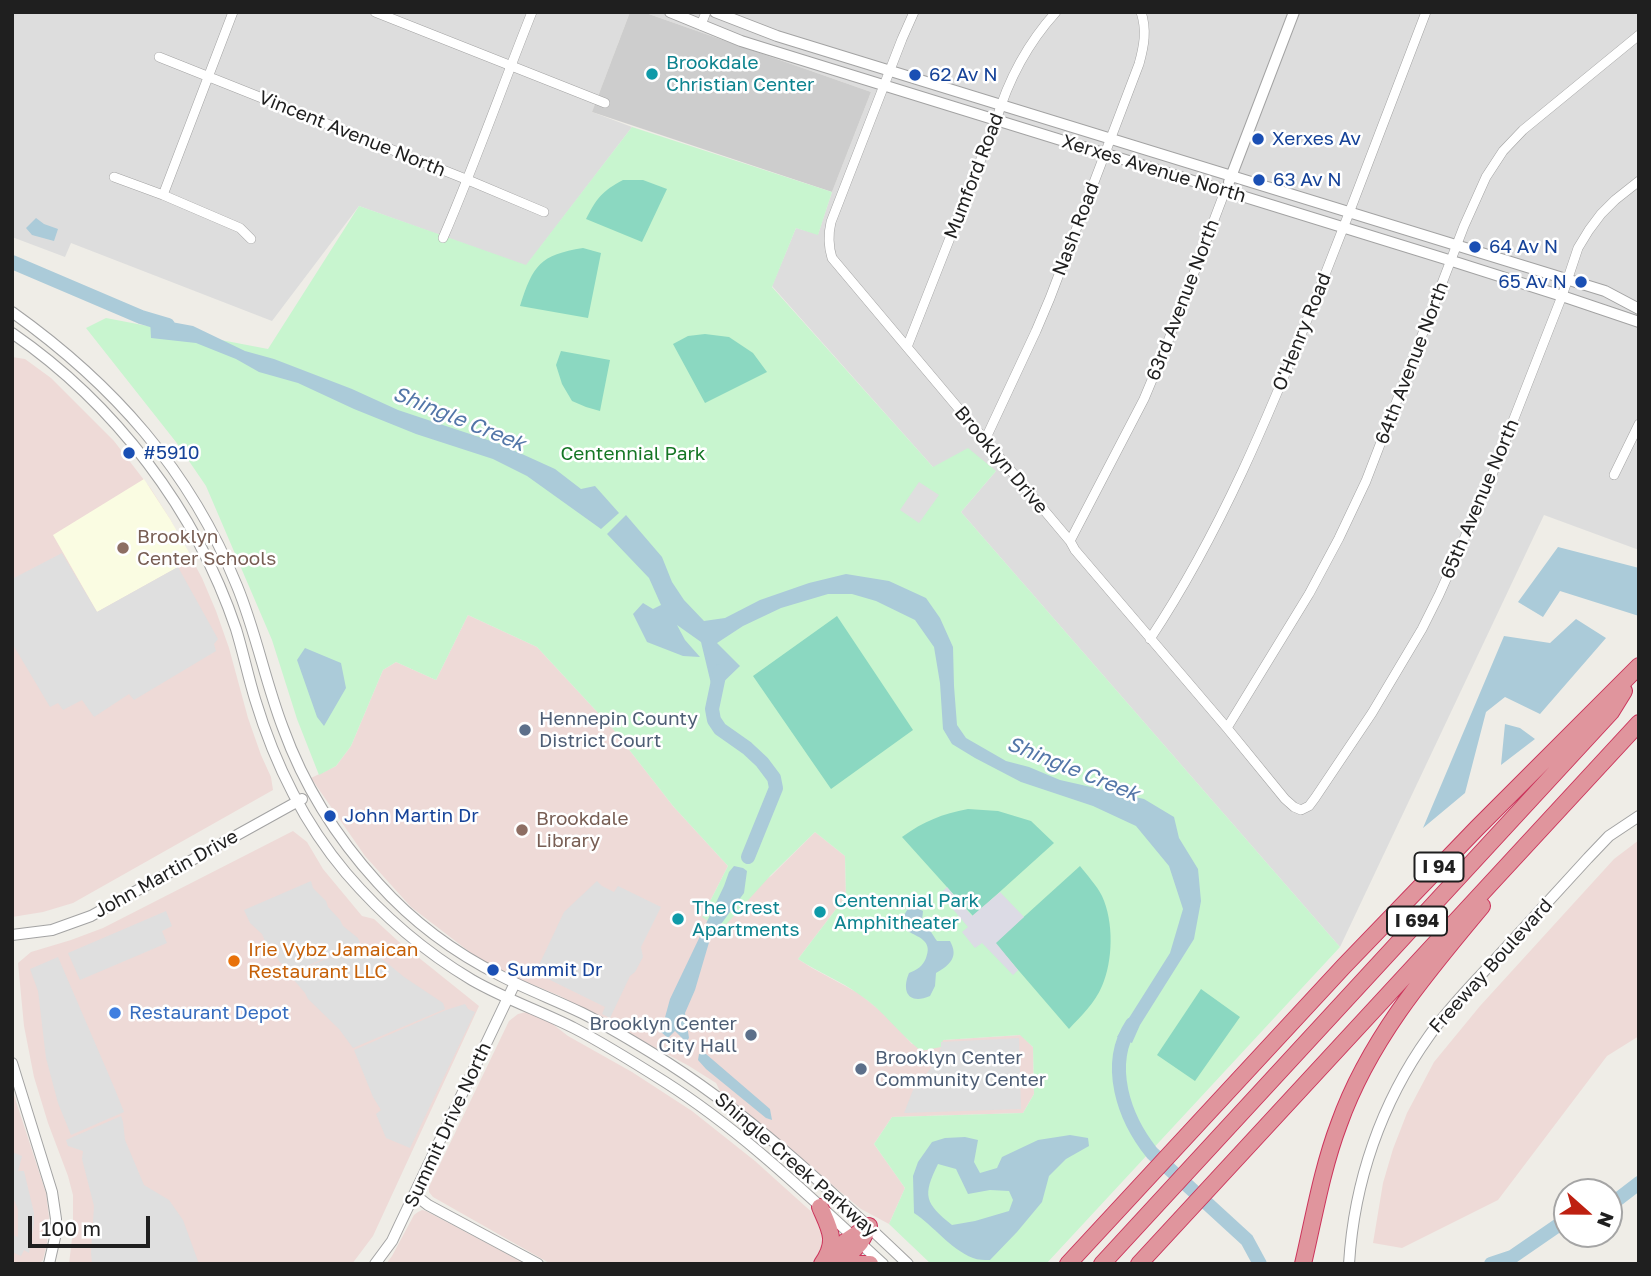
<!DOCTYPE html>
<style>
body{margin:0}
#map{position:relative;width:1651px;height:1276px;overflow:hidden;background:#efede7;font-family:"Golos Text",sans-serif}
canvas{display:block}
.frame{position:absolute;inset:0;border:14px solid #1f1f1f;pointer-events:none}
.north{position:absolute;left:1553px;top:1178px;width:70px;height:70px;box-sizing:border-box;background:#fff;border:2px solid #a5a5a5;border-radius:50%;rotate:111deg;font-size:19px;font-weight:700;line-height:28px;text-align:center;color:#1f1f1f}
.north::after{content:'';display:block;margin:auto;width:24px;height:32px;background:#be2011;clip-path:polygon(50% 0,100% 100%,50% 72%,0 100%)}
.scale{position:absolute;left:28px;top:1216px;width:122px;height:32px;box-sizing:border-box;border:4px solid #1f1f1f;border-top:0;padding-left:9px;font-size:21px;line-height:24px;white-space:nowrap;color:#1f1f1f;-webkit-text-stroke:5px #fff;paint-order:stroke}
</style>
<div id="map">
<canvas width="1651" height="1276"></canvas>
<div class="frame"></div>
<div class="north">N</div>
<div class="scale">100 m</div>
</div>
<script>
const ctx = document.querySelector('canvas').getContext('2d');
ctx.lineJoin = 'round';
function paint(path, color) { ctx.fillStyle = color; ctx.fill(path, 'evenodd'); }
function stroke(path, color, width, dash) { ctx.strokeStyle = color; ctx.lineWidth = width; ctx.lineCap = dash ? 'butt' : 'round'; ctx.setLineDash(dash || []); ctx.stroke(path); }
function drawText(font, color, halo, rows, align = 'center') {
  ctx.font = font + ' "Golos Text",sans-serif'; ctx.lineWidth = 5; ctx.setLineDash([]); ctx.textBaseline = 'middle'; ctx.strokeStyle = halo; ctx.fillStyle = color; for (const [text, x, y, turn = 0] of rows) {
    ctx.save(); ctx.translate(x, y); ctx.rotate((+turn || 0) * Math.PI / 180); ctx.textAlign = isNaN(turn) ? turn : align; if (halo) ctx.strokeText(text, 0, 0); ctx.fillText(text, 0, 0); ctx.restore();
  }
}
paint(new Path2D(`
 M12 12H630L592 112 632 127 526 266 359 206 272 321 71 243 65 257 12 237Z
 M643 12H1639V550L1544 515 1340 947 961 512 996 471 933 467 772 286 796 228 818 234 832 192 871 92Z`), '#ddd');
paint(new Path2D(`
 M12 357 25 359 51 378 114 441 151 489 170 519 202 578 216 611 229 648 248 718 261 755 271 777 273 790 73 903 43 912 12 917Z
 M468 615 537 647 613 729 673 806 728 866 702 917 771 876 815 832 845 856 846 896 798 959 812 968 860 994 888 1017 912 1044 941 1042 942 1040 1021 1035 1033 1047 1034 1094 1023 1113 892 1117 874 1144 905 1188 889 1224 861 1209 720 1091 716 1083 689 1066 560 996 488 966 411 907 365 856 311 778 336 766 351 746 383 670 396 662 436 680Z
 M293 831 307 842 323 869 362 916 374 919 398 941 479 1006 373 1236 352 1264H69L73 1230V1195L68 1176 48 1123 34 1077 24 1026 18 963 31 952 71 940 103 928Z
 M1639 840V1036L1607 1056 1498 1200 1402 1248 1373 1243 1383 1183 1393 1149 1407 1113 1434 1062 1480 1006 1614 859Z
 M526 1012 550 1022 568 1036 632 1072 692 1111 755 1161 825 1224 829 1242 818 1264H551L433 1197 429 1192V1187L509 1021 518 1014Z
 M12 1089 46 1193 49 1217 47 1243 43 1260 39 1264H12Z
 M422 1210 426 1211 526 1264H386L392 1256 414 1215 418 1212Z`), '#eedad7');
paint(new Path2D(`
 M144 479 170 519 191 556 178 567 97 612 53 535Z`), '#fafce2');
paint(new Path2D(`
 M630 12H643L871 92 832 192 592 112Z`), '#cdcdcd');
paint(new Path2D(`
 M632 127 832 192 818 235 796 228 772 287 933 467 968 448 996 471 961 512 1340 947 1046 1264H931L889 1224 905 1188 874 1144 892 1117 1023 1113 1034 1094 1033 1047 1020 1035 943 1040 941 1047 921 1051C899 1034 884 1011 860 995 841 981 818 972 798 959L846 896 845 856 815 832 771 875 721 930 702 917 728 866 673 806 613 729 537 647 468 615 436 680 396 662 383 670 351 746 336 766 319 775 297 719 272 640 206 486 176 442 86 328 106 318 268 349 359 206 526 265Z`), '#c8f5cf');
paint(new Path2D(`
 M623 180H643L667 189 642 242 586 219C597 198 602 191 623 180Z
 M583 248 601 253 588 318 520 306C533 265 540 255 583 248Z
 M705 334 729 337 753 353 767 372 705 403 673 344 688 336Z
 M561 351 610 360 600 411 586 407 572 401 562 384 556 365Z
 M837 616 913 730 831 789 753 676Z
 M968 809 998 811 1031 821 1054 843 973 916 902 837C924 821 942 814 968 809Z
 M1080 866C1087 875 1097 886 1102 896 1114 922 1113 961 1102 986 1095 1003 1081 1016 1069 1029L995 943Z
 M1201 989 1240 1017 1195 1081 1157 1055Z`), '#8bd8c1');
paint(new Path2D(`
 M919 482 939 495 919 523 900 510Z
 M62 553 97 612 178 567 218 639 214 644 216 651 134 700 129 694 94 717 82 700 63 710 58 703 50 707 12 643V579Z
 M311 881 313 888 326 901 328 907 340 920 343 926 358 938 360 943 291 973 279 961 276 954 265 941 262 934 250 923 244 910Z
 M597 881 602 886 614 892 618 886 661 907 641 947 643 957 635 972 630 976 610 1018 602 1014 605 1007 542 976 546 968 539 965 564 912Z
 M166 911 172 926 162 931 167 943 80 980 68 953Z
 M363 943 404 977 443 1003 445 1009 353 1048 339 1029 308 999 305 993 294 980 291 974Z
 M58 957 114 1087 124 1112 71 1135 58 1103 46 1058 38 991 30 969Z
 M465 1004 468 1009 475 1012 410 1148 386 1138 376 1114 381 1110 373 1097 354 1050 446 1010Z
 M1019 1038 1021 1109 904 1113 913 1090 935 1063 941 1047V1042Z
 M121 1116 123 1122 125 1140 144 1185 169 1200 183 1220 199 1264H92L91 1252 94 1206 82 1159 83 1151 68 1146 66 1140Z
 M12 1152 22 1156 18 1171H24L34 1213V1224L29 1253 24 1250 21 1256 12 1252V1235L18 1237V1209L14 1200 12 1203Z`), '#dfdfdf');
paint(new Path2D(`
 M947 887 972 916 1000 892 1024 917 996 943 1018 970 1013 975 982 943 975 948 962 932 968 927 940 894Z`), '#dcdbe5');
paint(new Path2D(`
 M36 218 44 224 58 229 54 241 32 235 26 228Z
 M150 318 193 326 245 351 274 359 352 389 398 410 500 444 555 469 581 489 595 486 619 513 601 529 527 476 493 459 416 434 354 409 298 383 259 372 236 359 196 343 151 338Z
 M626 515 662 557 672 582 684 600 704 621 725 618 760 600 809 583 846 574 889 581 926 598 940 618 953 647 954 686 957 725 966 738 1006 761 1029 767 1060 780 1144 799 1174 817 1179 838 1198 869 1201 901 1194 939 1140 1025 1132 1043 1117 1037 1170 953 1183 909 1169 866 1136 826 1093 806 1021 782 975 758 952 744 943 729 940 683 934 647 915 620 876 601 852 594H828L781 608 743 626 717 643 740 666 713 692 701 642 677 625 685 640 700 657 683 656 647 642 633 614 643 603 653 609 661 605 649 578 607 534Z
 M1558 547 1639 568V616L1560 591 1543 617 1518 602Z
 M1576 619 1606 638 1540 714 1505 697 1486 712 1465 793 1423 828 1504 636 1550 643Z
 M305 648 341 663 346 688 324 726 317 717 297 660Z
 M1505 724 1520 728 1535 739 1501 765Z
 M734 866 743 868 747 871 744 893 710 939 695 990 685 1013 689 1038 686 1042 675 1031 668 1038 661 1032 670 999 724 886 729 872Z
 M911 905 923 911 922 921C929 927 932 934 937 941H950C959 957 950 965 936 973L935 986 930 996C909 1005 901 992 909 973 917 970 923 966 926 958 939 927 881 941 911 905Z
 M699 1054H706L770 1109 772 1120 766 1118 706 1069 698 1060Z
 M1070 1135 1088 1138 1089 1146 1066 1159 1049 1176 1042 1202 1017 1232 990 1260C984 1260 978 1260 973 1258 950 1249 934 1226 914 1213L913 1176 918 1162 932 1142 945 1138 965 1137 978 1140 974 1162 980 1173 997 1168 1002 1157 1038 1140ZM938 1164 956 1169 968 1194 990 1190 1009 1191 1013 1200 1009 1211 975 1221 952 1225C925 1203 922 1196 938 1164Z`), '#abcbd9');
stroke(new Path2D(`
 M12 262 141 317 168 325
 M720 671 712 709 714 720 720 729 747 748 762 762 774 778 776 788 748 857
 M1132 1024C1105 1065 1124 1118 1152 1153L1247 1240 1260 1264
 M1609 1206 1639 1183
 M1491 1264 1512 1257 1557 1226 1567 1223`), '#abcbd9', 14);
const minor = new Path2D(`
 M375 12 605 103
 M914 12 902 39 831 222C828 235 828 245 832 258L1070 541 1075 550 1227 728 1285 799 1294 807 1301 810 1309 806 1315 798 1372 713 1422 629 1439 595 1486 490 1562 296 1578 248 1589 230 1601 214 1615 200 1639 181
 M701 25 706 12
 M159 57 468 180 544 212
 M114 177 163 195 240 228 251 239
 M163 195 233 12
 M443 238C475 164 502 87 532 12
 M907 347 996 121C1008 80 1027 44 1056 12
 M985 440 1036 331 1050 298 1139 64C1144 46 1147 30 1141 12
 M1614 475 1639 424
 M1070 541 1144 399 1167 344 1225 191
 M1150 639C1221 532 1270 413 1317 295 1354 201 1390 107 1426 12
 M1227 728 1309 594 1339 538 1366 481 1464 226 1486 177 1503 151 1523 130 1639 35`);
const tertiary = new Path2D(`
 M670 12 741 41 773 51 1452 261 1562 296 1639 322
 M715 12 777 36 1605 291 1639 309
 M1229 182 1294 12
 M12 312C113 384 190 470 237 586 256 632 265 681 283 728 304 786 336 837 378 883 412 921 455 953 501 976 528 990 555 1000 582 1013 606 1025 629 1039 652 1053 747 1111 828 1188 908 1264
 M12 333C115 404 196 510 236 629 243 652 248 676 255 699 274 762 304 823 346 873 382 915 425 952 472 980 505 999 540 1011 574 1028 605 1044 635 1063 665 1082 745 1133 813 1200 883 1264
 M12 935 52 930 91 916 302 799
 M12 1063 52 1192 56 1219V1233L49 1264
 M415 1195 428 1205 538 1264
 M375 1264 392 1241 400 1224 515 983
 M1349 1264C1354 1182 1381 1103 1429 1036 1447 1010 1470 987 1491 964 1524 928 1556 893 1588 858L1609 836 1639 816`);
const motorway = new Path2D(`
 M820 1207C830 1230 838 1241 822 1264
 M830 1258 845 1242 869 1226
 M841 1264 860 1243 867 1230
 M857 1264H870
 M1068 1264 1344 966 1477 828 1639 666
 M1102 1264 1611 712 1624 691
 M1139 1264 1639 723
 M1303 1264C1314 1217 1322 1169 1339 1124 1369 1040 1426 973 1482 906`);
stroke(minor, '#a3a3a3', 10);
stroke(tertiary, '#a3a3a3', 12);
stroke(motorway, '#cc355c', 18);
stroke(minor, '#fff', 9);
stroke(tertiary, '#fff', 10);
stroke(motorway, '#e0959d', 16);
for (const [x, y, r, color] of [
 [652,74,7,"#0f9aa8"],
 [915,75,7,"#1a4fb4"],
 [1258,139,7,"#1a4fb4"],
 [1259,180,7,"#1a4fb4"],
 [1475,247,7,"#1a4fb4"],
 [1581,282,7,"#1a4fb4"],
 [129,453,7,"#1a4fb4"],
 [123,548,7,"#8d6e63"],
 [525,730,7,"#5c6f8a"],
 [330,816,7,"#1a4fb4"],
 [522,830,7,"#8d6e63"],
 [820,912,7,"#0f9aa8"],
 [678,919,7,"#0f9aa8"],
 [234,961,7,"#e8710a"],
 [493,970,7,"#1a4fb4"],
 [115,1013,7,"#3f7fe0"],
 [751,1035,7,"#5c6f8a"],
 [861,1069,7,"#5c6f8a"]
]) { const dot = new Path2D(); dot.arc(x, y, r, 0, 2 * Math.PI); ctx.fillStyle = color; ctx.fill(dot); stroke(dot, '#fff', 2.5); }
for (const [x, y, w] of [
 [1439,867,49],
 [1417,921,60]
]) { const box = new Path2D(); box.roundRect(x - w / 2, y - 14.5, w, 29, 5); ctx.fillStyle = '#fff'; ctx.fill(box); stroke(box, '#1f1f1f', 2); }
drawText('bold 18px', '#1f1f1f', null, [
 ["I 94",1439,867],
 ["I 694",1417,921]
]);
drawText('19px', '#0d838f', '#fff', [
 ["Brookdale",666,63],
 ["Christian Center",666,85],
 ["Centennial Park",834,901],
 ["Amphitheater",834,923],
 ["The Crest",692,908],
 ["Apartments",692,930]
], 'left');
drawText('19px', '#164399', '#fff', [
 ["62 Av N",929,75],
 ["Xerxes Av",1272,139],
 ["63 Av N",1273,180],
 ["64 Av N",1489,247],
 ["65 Av N",1567,282,"right"],
 ["#5910",143,453],
 ["John Martin Dr",344,816],
 ["Summit Dr",507,970]
], 'left');
drawText('19px', '#1f1f1f', '#fff', [
 ["Vincent Avenue North",352,134,22],
 ["Xerxes Avenue North",1154,169,17],
 ["Mumford Road",974,176,-69],
 ["Nash Road",1076,229,-69],
 ["63rd Avenue North",1183,300,-69],
 ["O'Henry Road",1302,332,-68],
 ["64th Avenue North",1412,363,-69],
 ["Brooklyn Drive",1001,460,50],
 ["65th Avenue North",1480,499,-67],
 ["John Martin Drive",166,874,-29],
 ["Freeway Boulevard",1491,966,-48],
 ["Summit Drive North",448,1125,-65],
 ["Shingle Creek Parkway",796,1165,41]
]);
drawText('19px', '#157625', '#fff', [
 ["Centennial Park",633,454]
]);
drawText('19px', '#785e54', '#fff', [
 ["Brooklyn",137,537],
 ["Center Schools",137,559],
 ["Brookdale",536,819],
 ["Library",536,841]
], 'left');
drawText('19px', '#4e5e75', '#fff', [
 ["Hennepin County",539,719],
 ["District Court",539,741],
 ["Brooklyn Center",737,1024,"right"],
 ["City Hall",737,1046,"right"],
 ["Brooklyn Center",875,1058],
 ["Community Center",875,1080]
], 'left');
drawText('19px', '#c56008', '#fff', [
 ["Irie Vybz Jamaican",248,950],
 ["Restaurant LLC",248,972]
], 'left');
drawText('19px', '#366cbe', '#fff', [
 ["Restaurant Depot",129,1013]
], 'left');
drawText('italic 21px', '#5376a8', '#fff', [
 ["Shingle Creek",459,419,22],
 ["Shingle Creek",1073,769,22]
]);
</script>
